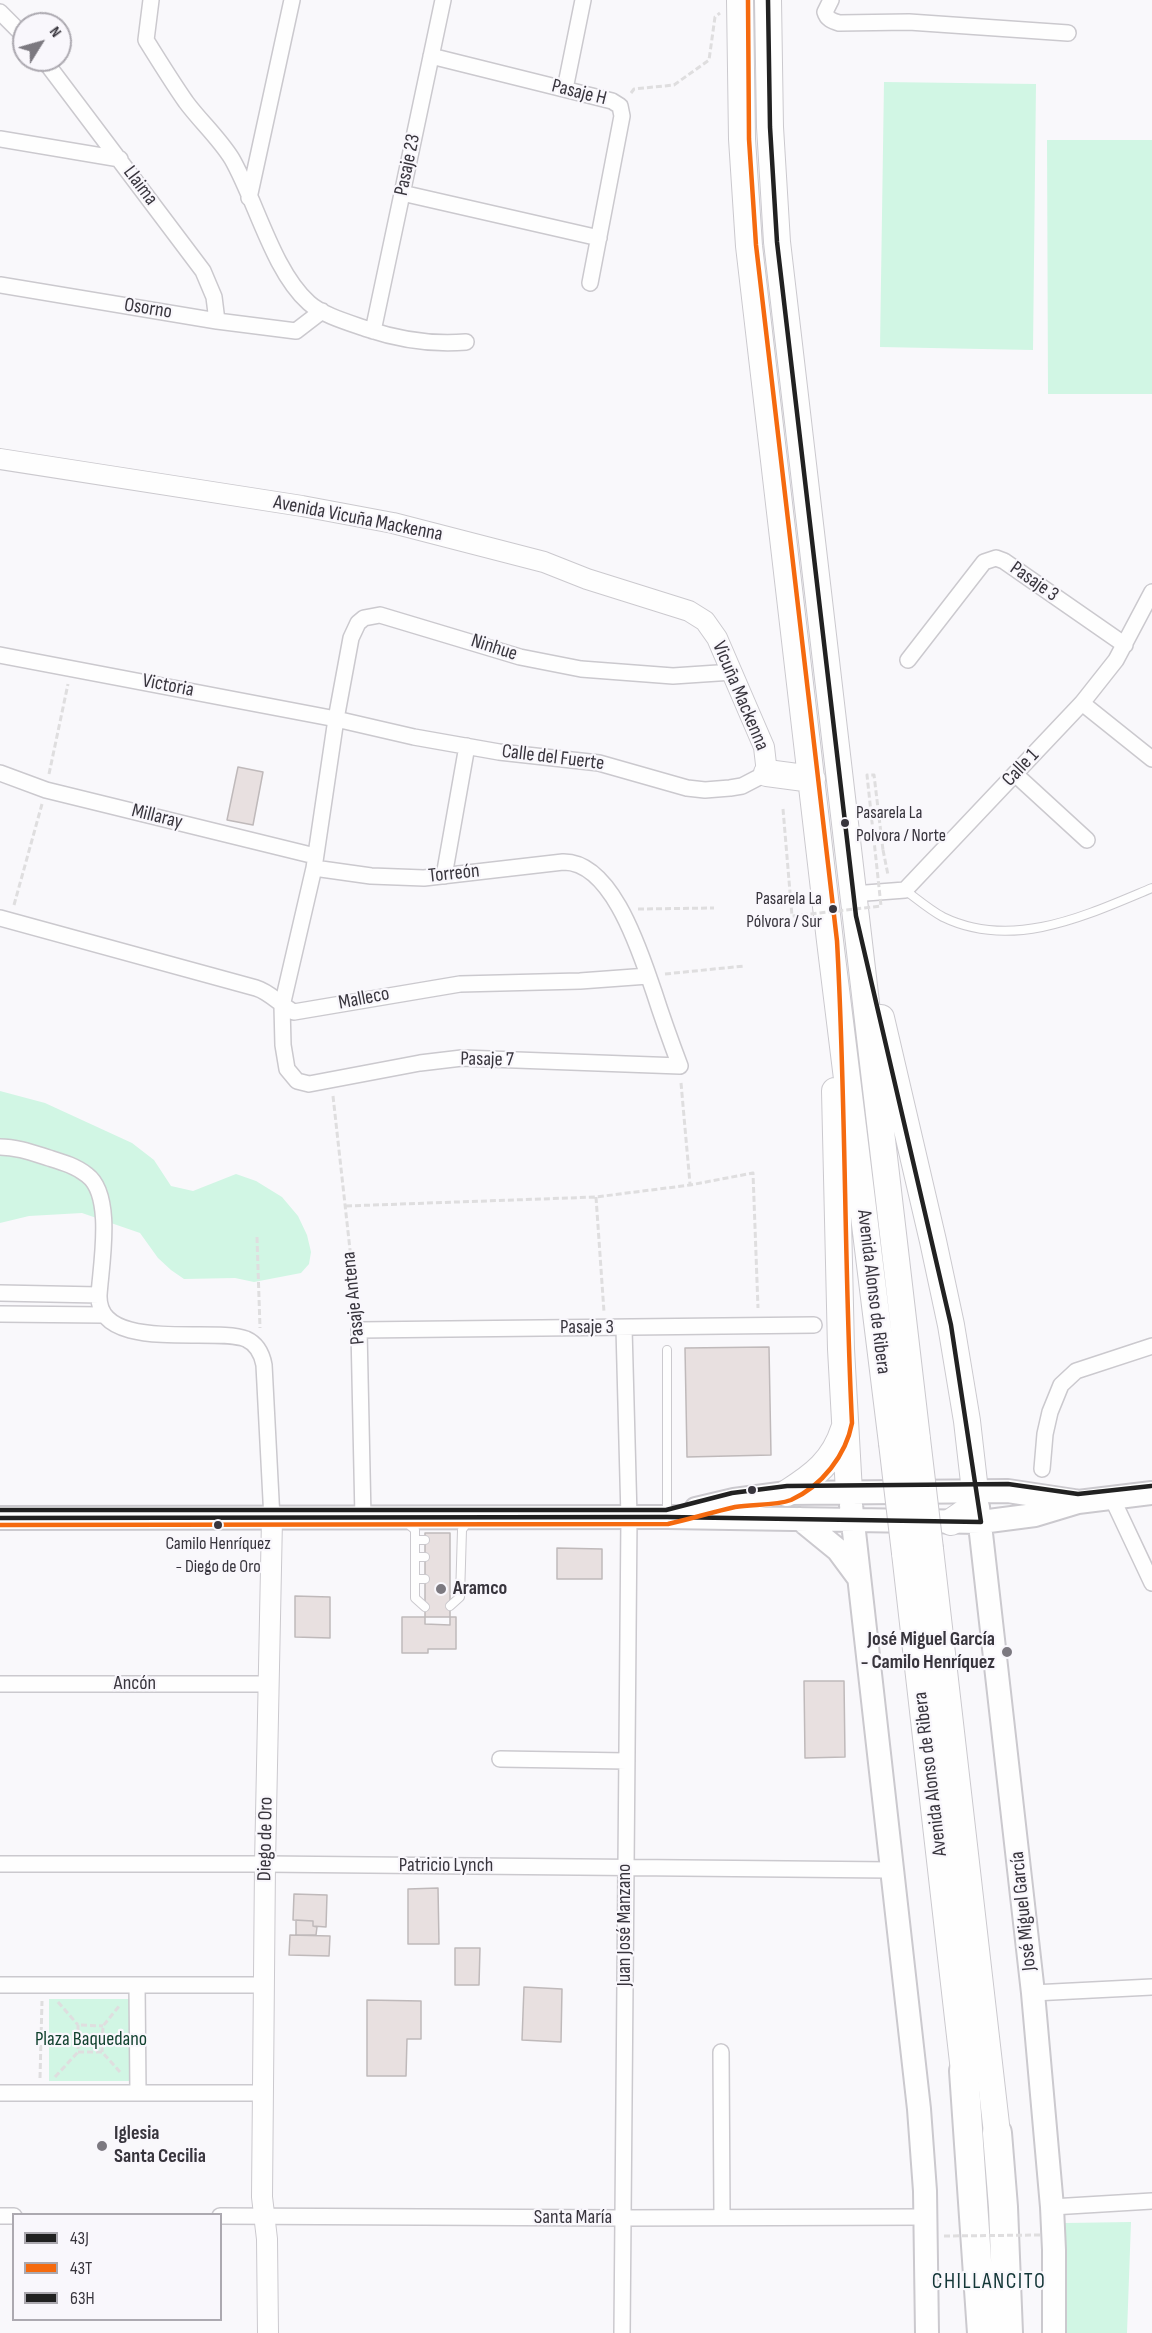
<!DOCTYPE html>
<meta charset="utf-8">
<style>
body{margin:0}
#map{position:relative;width:1152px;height:2333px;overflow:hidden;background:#f9f8fb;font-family:"Sofia Sans Condensed",sans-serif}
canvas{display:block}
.legend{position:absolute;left:12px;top:2213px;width:210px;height:108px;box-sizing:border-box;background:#f9f7fc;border:2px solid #aca9b0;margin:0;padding:8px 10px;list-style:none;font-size:18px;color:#38353d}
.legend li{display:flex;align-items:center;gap:12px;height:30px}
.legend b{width:30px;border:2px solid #aca9b0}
.north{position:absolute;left:12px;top:12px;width:60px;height:60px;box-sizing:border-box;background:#f9f7fc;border:2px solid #aca9b0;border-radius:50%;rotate:53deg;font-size:16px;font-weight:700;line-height:24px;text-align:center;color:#38353d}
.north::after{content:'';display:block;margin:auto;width:21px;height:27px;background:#7c7980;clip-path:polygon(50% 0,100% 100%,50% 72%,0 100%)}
</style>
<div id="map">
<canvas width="1152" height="2333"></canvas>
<ul class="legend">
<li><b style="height:8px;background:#212121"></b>43J</li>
<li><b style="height:8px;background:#f56a0f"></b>43T</li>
<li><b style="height:8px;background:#212121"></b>63H</li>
</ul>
<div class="north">N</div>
</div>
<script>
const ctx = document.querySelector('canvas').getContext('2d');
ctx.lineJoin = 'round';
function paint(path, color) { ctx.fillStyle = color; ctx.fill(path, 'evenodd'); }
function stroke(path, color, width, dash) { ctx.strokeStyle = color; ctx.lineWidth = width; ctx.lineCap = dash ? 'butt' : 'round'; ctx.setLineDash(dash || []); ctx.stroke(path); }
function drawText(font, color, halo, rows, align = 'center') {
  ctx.font = font + ' "Sofia Sans Condensed",sans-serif'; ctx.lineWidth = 4.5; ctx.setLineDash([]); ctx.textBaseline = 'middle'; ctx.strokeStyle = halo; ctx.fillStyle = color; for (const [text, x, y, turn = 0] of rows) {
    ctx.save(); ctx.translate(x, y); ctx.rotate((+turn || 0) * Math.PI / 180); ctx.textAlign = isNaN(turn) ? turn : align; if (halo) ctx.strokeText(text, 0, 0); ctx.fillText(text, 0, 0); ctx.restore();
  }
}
paint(new Path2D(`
 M884 82 1036 84 1033 350 880 347Z
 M1047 140H1152V394H1048Z
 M0 1091 45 1103 132 1143 154 1160 171 1186 193 1191 236 1174 256 1181 282 1197 298 1216 307 1235 311 1252 309 1264 301 1273 254 1282 235 1278 184 1279 171 1270 158 1258 140 1233 82 1213 29 1216 0 1223Z
 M49 1999H132V2081H49Z
 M1131 2222 1127 2333H1067L1065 2223Z`), '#d1f6e4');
const building = new Path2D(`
 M238 767 263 772 253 825 227 820Z
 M769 1347 771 1455 687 1457 685 1348Z
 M425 1533H450V1625L425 1624Z
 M557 1548 602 1549V1579H557Z
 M295 1596 330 1597V1638L295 1637Z
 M402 1617H456V1649H428V1653H402Z
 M804 1681H844L845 1757 805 1758Z
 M438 1888 439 1944H408V1889Z
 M294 1894 327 1895 326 1927 313 1926V1921L293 1920Z
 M296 1920 313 1921V1926L317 1927 316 1935H296Z
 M290 1935 330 1936 329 1956 289 1955Z
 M455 1948H480L479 1985H455Z
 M524 1987 562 1989 561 2042 522 2040Z
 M367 2000 421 2001V2039H407L406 2076H367Z`);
paint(building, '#e8e0e0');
stroke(building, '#bfb9ba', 1.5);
const service = new Path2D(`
 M905 890C917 899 930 910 943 917 1013 951 1087 915 1152 888
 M667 1515V1350
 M407 1523 415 1530V1598L425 1607
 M415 1540H425
 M415 1557H425
 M415 1579H425
 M450 1606 460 1597 462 1530 468 1521`);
const minor = new Path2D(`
 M151 0 146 40C159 61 172 82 186 102 200 121 219 138 232 159 256 201 273 271 309 303 322 315 350 323 367 329 400 340 431 345 466 342
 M831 0 825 12C827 19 832 21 839 23L909 22 1068 33
 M0 12 24 36
 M431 56 612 101 620 106 622 116 590 283
 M44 60 203 271 214 297 217 321
 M565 89 583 0
 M0 139 120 159
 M402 193 599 238
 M249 198 292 0
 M0 285 217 321 296 331 322 311
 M373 331 443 0
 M0 655 336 719 414 737 499 752 599 763 687 788 705 790 730 788 742 786 767 773
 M908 660 984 562 996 558 1004 561 1125 645
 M1082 703 1152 759
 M0 773 46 790 315 856
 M1015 774 1087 840
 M314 868 371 876 424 878 563 862C613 861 641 955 654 992 662 1017 671 1042 680 1066L462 1058 420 1063 309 1084 297 1081 287 1069 283 1045 282 1006 314 868 336 719 351 638 358 623 364 618 380 615 520 657 581 669 673 676 733 672
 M444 876 467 746
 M853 894 905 890 1082 703 1116 660 1152 592
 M0 918 256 988C270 992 280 1005 294 1012L460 984 580 981 648 976
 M0 1147C17 1147 33 1153 49 1158 62 1162 76 1166 87 1175 114 1195 101 1264 99 1295
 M0 1293 99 1295C97 1354 214 1326 246 1339 257 1344 262 1354 264 1365L272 1519
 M0 1314 104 1315
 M1042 1469 1045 1434 1050 1412 1061 1385 1076 1371 1152 1346
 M1112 1498 1152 1583
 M363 1518 359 1330 814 1325
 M0 1684H270
 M500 1759 627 1761
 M0 1864H265L891 1870
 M0 1985H264
 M137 1985 138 2093
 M1033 1993 1152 1987
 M721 2052 722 2217
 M0 2093H263
 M1052 2207 1152 2201
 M0 2216H14
 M220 2216 623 2218 926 2217
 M622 2333 629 1517 624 1328`);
const tertiary = new Path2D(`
 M0 459 302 506 393 523 544 562 587 579 689 611 705 621 717 638 764 747 767 773
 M268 2333 267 2239 262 2197 265 1864 272 1519`);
const secondary = new Path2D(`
 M851 1505 919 2109 925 2191 927 2333
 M978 1507 1033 1993 1052 2207 1054 2250V2333
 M696 1509 734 1500 787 1493 1008 1491 1074 1501
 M0 1518 667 1517 981 1522 1035 1515 1078 1502 1152 1493
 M800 1519 838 1550 858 1577`);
const trunk = new Path2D(`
 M740 0 742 139 749 246 830 941 892 1443
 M768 0 770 127 777 242 917 1439
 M767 773 812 779
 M881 1018 933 1241 951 1325 967 1421 975 1491 967 1511 951 1522
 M835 1091 841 1349 849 1492
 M787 1493C814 1476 834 1461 844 1429
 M930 1549 997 2133
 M905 1553 964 2071`);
const motorway = new Path2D(`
 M964 2071 982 2333
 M997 2133 1003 2207 1008 2333`);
stroke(service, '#cbc9ce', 10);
stroke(minor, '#cbc9ce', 18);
stroke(tertiary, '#cbc9ce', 22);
stroke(secondary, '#cbc9ce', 26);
stroke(trunk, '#cbc9ce', 28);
stroke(motorway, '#cbc9ce', 32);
stroke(new Path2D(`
 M631 93 634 89 674 85 709 60 715 17 720 13
 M49 774 68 684
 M883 850 888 875
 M14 905 42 804
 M638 909 714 908
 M665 974 744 966
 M681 1083 690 1184
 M333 1096 357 1313
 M596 1197 604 1312
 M346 1206 596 1197 690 1185 753 1173 758 1308
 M257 1237 260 1328
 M58 2002 78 2025
 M102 2052H78V2025L103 2026
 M120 2072 102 2052 103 2026 120 2005
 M55 2077 78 2052
 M40 2078 42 2001`), '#dfdedf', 3, [6, 3]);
stroke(service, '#fefefe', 8);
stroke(minor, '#fefefe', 15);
stroke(tertiary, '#fefefe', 20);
stroke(secondary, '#fefefe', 22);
stroke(trunk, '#fefefe', 26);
stroke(motorway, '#fefefe', 28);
const trunkBridge = new Path2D(`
 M917 1439 930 1549
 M892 1443 905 1553`);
stroke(trunkBridge, '#cbc9ce', 28, []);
stroke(new Path2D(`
 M783 809 792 916 881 906 867 775H874L883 850
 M944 2236 1040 2235`), '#dfdedf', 3, [6, 3]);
stroke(trunkBridge, '#fefefe', 26);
stroke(new Path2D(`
 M0 1518 667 1517 981 1522 951 1325 856 916 777 242 770 127 768 0`), '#212121', 4.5);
stroke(new Path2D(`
 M0 1525 668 1524C690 1519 713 1512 735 1507 753 1504 775 1506 791 1500 822 1486 846 1455 852 1423 844 1262 846 1101 837 941L756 245 749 139 748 0`), '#f56a0f', 4.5);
stroke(new Path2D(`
 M0 1510H666L732 1493 787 1486 1008 1484 1078 1494 1151 1486`), '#212121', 4.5);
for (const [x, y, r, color] of [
 [845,823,5,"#38353d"],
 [833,909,5,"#38353d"],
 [752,1490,5,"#38353d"],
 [218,1525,5,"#38353d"],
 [441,1589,6,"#7c7980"],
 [1007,1652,6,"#7c7980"],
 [102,2146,6,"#7c7980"]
]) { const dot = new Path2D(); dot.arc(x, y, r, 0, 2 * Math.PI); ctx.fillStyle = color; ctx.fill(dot); stroke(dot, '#f9f7fc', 2); }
drawText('18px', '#38353d', '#f9f7fc', [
 ["Pasarela La",856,813],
 ["Polvora / Norte",856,836],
 ["Pasarela La",822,899,"right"],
 ["Pólvora / Sur",822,922,"right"],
 ["Camilo Henríquez",218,1544,"center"],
 ["- Diego de Oro",218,1567,"center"]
], 'left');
drawText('20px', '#38353d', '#f9f7fc', [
 ["Pasaje H",579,93,14],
 ["Pasaje 23",408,165,-78],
 ["Llaima",140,186,53],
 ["Osorno",148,309,9],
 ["Avenida Vicuña Mackenna",358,519,11],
 ["Pasaje 3",1034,582,35],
 ["Ninhue",494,648,18],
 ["Victoria",168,686,11],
 ["Vicuña Mackenna",740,696,67],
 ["Calle del Fuerte",553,758,7],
 ["Calle 1",1021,768,-47],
 ["Millaray",157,817,14],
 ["Torreón",454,874,-6],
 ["Malleco",364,999,-11],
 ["Pasaje 7",487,1060,1],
 ["Avenida Alonso de Ribera",873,1292,83],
 ["Pasaje Antena",354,1298,-96],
 ["Pasaje 3",587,1328],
 ["Ancón",135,1684],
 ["Avenida Alonso de Ribera",931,1774,-97],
 ["Diego de Oro",266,1839,-89],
 ["Patricio Lynch",446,1866],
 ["José Miguel García",1024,1911,-96],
 ["Juan José Manzano",625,1925,-90],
 ["Santa María",573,2218]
]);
drawText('bold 20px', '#38353d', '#f9f7fc', [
 ["Aramco",453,1589],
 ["José Miguel García",995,1640,"right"],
 ["- Camilo Henríquez",995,1663,"right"],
 ["Iglesia",114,2134],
 ["Santa Cecilia",114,2157]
], 'left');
drawText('20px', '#12422f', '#f9f7fc', [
 ["Plaza Baquedano",91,2040]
]);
ctx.letterSpacing = '1.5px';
drawText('22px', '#133637', '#f9f7fc', [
 ["CHILLANCITO",989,2282]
]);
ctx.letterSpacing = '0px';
</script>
